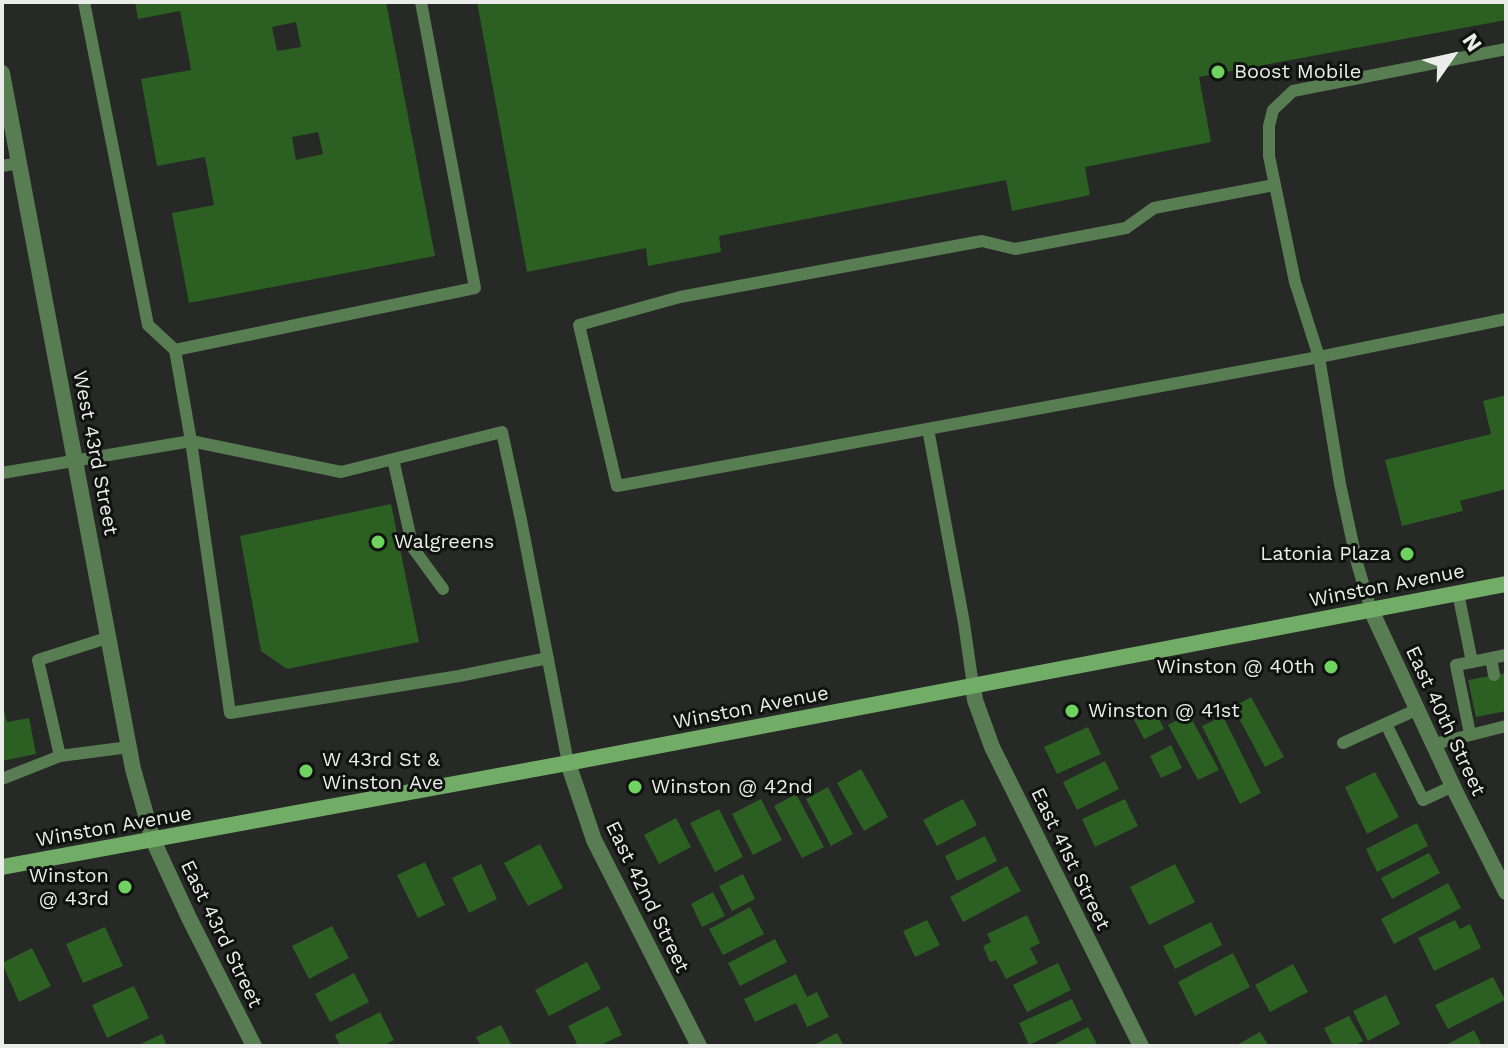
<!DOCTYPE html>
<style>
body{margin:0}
#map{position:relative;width:1508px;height:1048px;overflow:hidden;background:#262925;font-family:"Work Sans",sans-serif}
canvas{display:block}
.frame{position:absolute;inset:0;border:4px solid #ebedea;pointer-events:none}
.north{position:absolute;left:1412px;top:16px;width:80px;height:80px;-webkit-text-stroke:6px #101210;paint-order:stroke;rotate:56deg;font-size:22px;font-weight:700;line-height:32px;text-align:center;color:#ebedea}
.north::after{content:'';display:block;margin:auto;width:28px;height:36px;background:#ebedea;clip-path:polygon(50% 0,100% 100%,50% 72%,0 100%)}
</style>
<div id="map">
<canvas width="1508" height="1048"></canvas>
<div class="frame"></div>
<div class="north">N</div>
</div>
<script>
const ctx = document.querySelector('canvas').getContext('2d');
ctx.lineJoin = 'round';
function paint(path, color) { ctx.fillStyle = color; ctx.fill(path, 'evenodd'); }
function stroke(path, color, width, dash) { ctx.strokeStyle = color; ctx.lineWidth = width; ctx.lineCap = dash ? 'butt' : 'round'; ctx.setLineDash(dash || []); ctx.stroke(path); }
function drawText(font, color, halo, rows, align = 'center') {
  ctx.font = font + ' "Work Sans",sans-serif'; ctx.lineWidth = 6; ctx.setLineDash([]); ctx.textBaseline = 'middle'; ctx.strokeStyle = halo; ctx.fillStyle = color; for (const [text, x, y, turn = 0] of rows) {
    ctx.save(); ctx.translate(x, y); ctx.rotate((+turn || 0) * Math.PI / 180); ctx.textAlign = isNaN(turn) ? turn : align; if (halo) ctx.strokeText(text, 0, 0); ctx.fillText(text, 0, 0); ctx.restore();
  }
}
paint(new Path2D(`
 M135 2H386L435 256 189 303 172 213 214 205 205 157 157 166 141 79 191 70 180 11 138 19ZM296 22 301 47 277 51 272 27ZM318 132 323 154 296 160 292 137Z
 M477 2H1506V20L1199 77 1211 142 1085 167 1090 195 1012 211 1006 180 719 236 721 252 648 266 646 248 527 272Z
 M1506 395V489L1460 501 1463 511 1402 526 1385 460 1491 434 1483 401Z
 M391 504 419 642 287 669 261 651 240 536Z
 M1506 673V711L1476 717 1468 680Z
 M1251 697 1284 757 1265 767 1233 707Z
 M2 704 7 722 29 718 36 754 2 761Z
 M1154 708 1164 729 1144 739 1133 718Z
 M1189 714 1219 770 1198 780 1168 725Z
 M1223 716 1261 793 1240 804 1202 726Z
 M1088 727 1101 754 1057 774 1044 747Z
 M1171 745 1182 768 1161 778 1150 756Z
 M1105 761 1119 789 1077 810 1063 782Z
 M861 769 888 817 864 831 837 783Z
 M1375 772 1399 817 1367 834 1345 787Z
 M828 787 853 834 831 846 806 799Z
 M796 794 824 847 802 858 774 806Z
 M761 799 782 840 753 855 732 814Z
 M963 799 977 825 937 846 923 820Z
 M1125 799 1138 826 1095 847 1082 819Z
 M719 809 743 857 715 872 690 823Z
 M676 818 691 847 659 864 644 835Z
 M1417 823 1428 846 1377 872 1366 849Z
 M985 836 997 861 957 881 945 856Z
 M540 844 563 888 528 906 504 863Z
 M1429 853 1440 873 1392 899 1381 878Z
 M425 862 445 905 418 918 397 875Z
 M481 864 497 899 469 913 452 878Z
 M1175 864 1195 902 1149 925 1130 887Z
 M1007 866 1021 891 963 922 950 897Z
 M743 874 755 899 732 911 719 886Z
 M1448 883 1461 908 1394 944 1381 919Z
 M713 892 725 916 702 927 691 904Z
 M750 907 764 934 723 955 709 929Z
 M1027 915 1040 943 1030 948 1038 963 1006 979 996 960 990 962 983 946 991 942 987 934Z
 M927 920 940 945 915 957 903 931Z
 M1455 920 1460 929 1470 924 1481 948 1434 971 1418 938Z
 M1211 922 1222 945 1175 969 1163 946Z
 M332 926 349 958 309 979 292 946Z
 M105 927 123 966 83 983 66 944Z
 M775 939 787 962 740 986 728 963Z
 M32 948 51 986 19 1002 2 963Z
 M1233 953 1250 987 1195 1016 1178 982Z
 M587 962 601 989 549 1016 535 990Z
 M1058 963 1071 990 1027 1012 1013 985Z
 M1293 964 1308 992 1270 1012 1255 985Z
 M354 973 369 1002 330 1022 315 994Z
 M796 974 807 997 817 992 829 1017 807 1027 796 1003 755 1022 744 999Z
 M1493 977 1505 1000 1448 1029 1435 1005Z
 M134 986 149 1018 107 1038 92 1005Z
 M1386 995 1400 1024 1368 1041 1353 1011Z
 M1072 999 1082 1020 1029 1045 1019 1023Z
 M608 1006 622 1035 599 1046H578L568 1026Z
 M380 1012 394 1040 383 1046H340L335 1035Z
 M1349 1016 1363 1041 1353 1046H1333L1324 1028Z
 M501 1025 512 1046H481L476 1037Z
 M1088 1027 1098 1046H1051Z
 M1474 1030 1482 1046H1444Z
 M1260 1032 1269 1046H1235Z
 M837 1033 844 1046H812Z
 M162 1034 167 1046H136Z`), '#2b6022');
stroke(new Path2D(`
 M84 2 148 325 175 350 191 441 230 713 459 676 548 658
 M2 166 19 163
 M1274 185 1154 208 1126 228 1015 249 982 241 680 297 579 325 617 486 1319 357 1506 319
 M175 350 475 288 421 2
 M928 429 964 623 973 686
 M393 459 413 548 443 589
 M2 473 191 441 341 472 502 432 521 520 568 763
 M1458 593 1472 662 1456 665 1470 734
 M1371 610 1357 563 1340 484 1319 357 1295 282 1269 156V126L1273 110 1293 91 1506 49
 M1491 658 1494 675
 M1472 662 1506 655
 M1386 724 1423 800 1453 786
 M1343 743 1418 709
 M1435 744 1506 726
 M60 756 38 660 110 637
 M2 779 60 756 129 747`), '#587d52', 12);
stroke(new Path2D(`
 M1371 610 1457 795 1506 892
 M973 686 975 700 992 747 1141 1046
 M568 763 594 840 699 1046
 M153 840 189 918 254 1046`), '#587d52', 16);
stroke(new Path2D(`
 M2 73 133 769 153 840`), '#587d52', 16);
stroke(new Path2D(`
 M2 867 568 763 1506 584`), '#72ad68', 16);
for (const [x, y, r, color] of [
 [1218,72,8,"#6fd35f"],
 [378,542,8,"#6fd35f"],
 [1407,554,8,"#6fd35f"],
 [1331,667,8,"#6fd35f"],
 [1072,711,8,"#6fd35f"],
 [306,771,8,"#6fd35f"],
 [635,787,8,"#6fd35f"],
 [125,887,8,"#6fd35f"]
]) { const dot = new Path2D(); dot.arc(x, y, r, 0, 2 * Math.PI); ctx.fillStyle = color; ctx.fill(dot); stroke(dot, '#101210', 3); }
drawText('20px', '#ebedea', '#101210', [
 ["Boost Mobile",1234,72],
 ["Walgreens",394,542],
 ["Latonia Plaza",1391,554,"right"],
 ["Winston @ 40th",1315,667,"right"],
 ["Winston @ 41st",1088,711],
 ["W 43rd St &",322,760],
 ["Winston Ave",322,783],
 ["Winston @ 42nd",651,787],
 ["Winston",109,876,"right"],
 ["@ 43rd",109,899,"right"]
], 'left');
drawText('20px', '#ebedea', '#101210', [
 ["West 43rd Street",95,453,79],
 ["Winston Avenue",1387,586,-11],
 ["Winston Avenue",751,708,-11],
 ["East 40th Street",1445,721,65],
 ["Winston Avenue",114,827,-10],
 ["East 41st Street",1070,859,64],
 ["East 42nd Street",647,897,64],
 ["East 43rd Street",221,934,64]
]);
</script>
